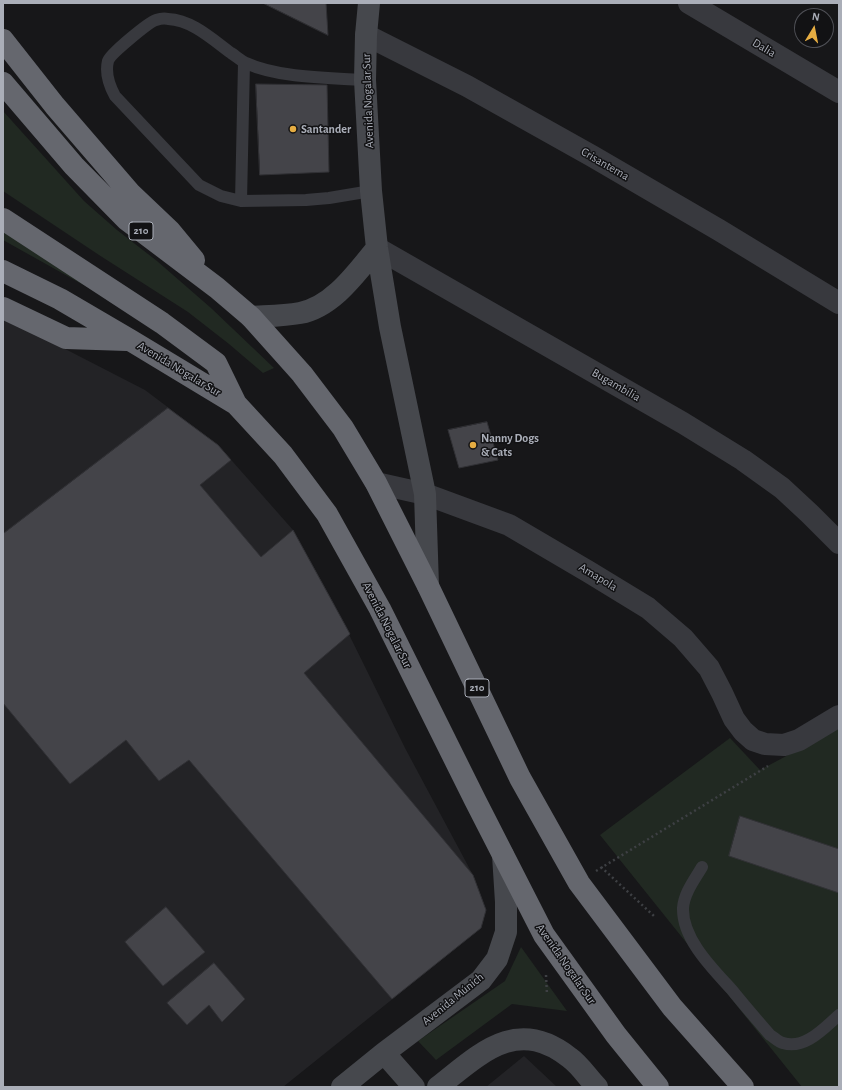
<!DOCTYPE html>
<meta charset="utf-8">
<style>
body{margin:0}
#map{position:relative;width:842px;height:1090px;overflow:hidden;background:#171719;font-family:"Alegreya Sans",sans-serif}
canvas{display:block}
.frame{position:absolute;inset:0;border:4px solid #aaaeb8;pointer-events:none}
.north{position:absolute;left:794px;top:8px;width:40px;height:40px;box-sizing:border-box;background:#121214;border:1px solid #4f5056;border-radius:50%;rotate:10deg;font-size:11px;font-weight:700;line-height:16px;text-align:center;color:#aaaeb8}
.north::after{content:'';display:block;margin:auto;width:14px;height:18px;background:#e6ad42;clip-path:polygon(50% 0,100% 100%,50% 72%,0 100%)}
</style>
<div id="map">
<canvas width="842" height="1090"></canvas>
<div class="frame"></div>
<div class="north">N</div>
</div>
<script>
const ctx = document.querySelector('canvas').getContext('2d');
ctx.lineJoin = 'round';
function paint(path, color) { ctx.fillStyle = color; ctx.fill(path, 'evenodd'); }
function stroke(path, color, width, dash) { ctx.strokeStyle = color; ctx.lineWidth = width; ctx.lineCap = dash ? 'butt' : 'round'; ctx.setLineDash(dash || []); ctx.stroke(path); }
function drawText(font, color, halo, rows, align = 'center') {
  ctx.font = font + ' "Alegreya Sans",sans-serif'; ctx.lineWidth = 3; ctx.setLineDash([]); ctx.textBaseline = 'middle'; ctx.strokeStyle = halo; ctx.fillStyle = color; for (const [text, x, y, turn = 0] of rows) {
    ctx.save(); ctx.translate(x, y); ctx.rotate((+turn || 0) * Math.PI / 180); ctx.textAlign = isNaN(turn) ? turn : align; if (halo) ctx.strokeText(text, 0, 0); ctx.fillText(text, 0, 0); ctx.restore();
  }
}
paint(new Path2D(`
 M3 317 145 390 218 445 293 530 332 600 405 748 473 875 486 910 481 928 283 1087H3Z
 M524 1056 557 1087H486Z`), '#232326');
paint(new Path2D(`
 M3 111 84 201 117 230 157 261 211 308 274 368 263 373 229 344 188 312 99 255 3 191Z
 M3 224 110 291 87 287 3 240Z
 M839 728V1087H802L600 835 730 738 760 770Z
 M521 947 567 1011 512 1004 436 1060 418 1041 505 981Z`), '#212922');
const building = new Path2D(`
 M263 3H326L328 35Z
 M256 84 327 85 329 172 260 175Z
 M168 408 218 445 231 460 200 485 261 557 293 530 350 634 304 673 473 875 486 910 481 928 392 999 189 760 159 781 126 740 70 784 3 703V534Z
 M487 422 498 460 459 468 448 430Z
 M740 816 839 849V893L729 856Z
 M166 907 205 952 163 986 125 942Z
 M214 963 245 999 222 1022 209 1005 187 1025 167 1003Z`);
paint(building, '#444449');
stroke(building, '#313135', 1);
stroke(new Path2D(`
 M601 867 654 916
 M596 871 768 766
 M546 975 547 995`), '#3e4044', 2.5, [2, 3]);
stroke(new Path2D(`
 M365 80C330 78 278 78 246 63 241 61 236 56 231 53 212 39 192 20 168 19 164 18 159 19 156 20 149 22 110 54 108 61 105 73 109 85 115 96L199 185 221 196 241 201 306 200 329 198 371 191
 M241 201 244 63
 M702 867C695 879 684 893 683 908 682 939 713 969 732 990 744 1005 757 1020 770 1035 774 1037 778 1042 783 1043 805 1050 824 1028 839 1015`), '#38393e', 12);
stroke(new Path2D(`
 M689 3 839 92
 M366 35 467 86 592 156 719 230 839 303
 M377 248 683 423 743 460 782 488 810 514 839 543
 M376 483 425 494 509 525 589 572 648 608 683 638 709 668 722 693 734 719 743 731 753 740 765 744 784 745 799 740 839 716`), '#38393e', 22);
stroke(new Path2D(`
 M369 3 366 35 365 80 371 191 377 248 390 327 425 494 428 586
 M251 317C267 316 284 316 300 313 333 307 357 272 377 248
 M384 1053 414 1087
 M342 1087 384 1053 481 980 497 959 506 932V902L503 855
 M438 1087C481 1053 517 1016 570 1058 580 1065 588 1078 597 1087`), '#46484d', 22);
stroke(new Path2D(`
 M3 40 55 106 130 193 170 231 194 260
 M3 83 74 166 127 220 217 288 251 317 302 374 343 428 376 483 428 586 520 778 579 883 672 1007 743 1087
 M3 219 162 323 216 363 236 404
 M3 271 60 299 130 340 236 404 283 455 327 514 380 609 475 800 544 935 616 1035 658 1087
 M3 308 66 338 127 340`), '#65676e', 22);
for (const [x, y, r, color] of [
 [293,129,4,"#e6ad42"],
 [473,445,4,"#e6ad42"]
]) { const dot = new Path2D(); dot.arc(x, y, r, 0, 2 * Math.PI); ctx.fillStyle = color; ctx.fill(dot); stroke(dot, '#121214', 1.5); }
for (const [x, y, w] of [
 [141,231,24],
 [477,688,24]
]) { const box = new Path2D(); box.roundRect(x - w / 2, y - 9, w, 18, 3); ctx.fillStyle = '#121214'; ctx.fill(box); stroke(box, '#aaaeb8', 1); }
drawText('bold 11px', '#aaaeb8', null, [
 ["210",141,231],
 ["210",477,688]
]);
drawText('12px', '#aaaeb8', '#121214', [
 ["Dalia",764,48,31],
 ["Avenida Nogalar Sur",368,101,-92],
 ["Crisantema",605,164,30],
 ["Avenida Nogalar Sur",179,369,31],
 ["Bugambilia",616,385,30],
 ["Amapola",598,577,31],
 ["Avenida Nogalar Sur",387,625,63],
 ["Avenida Nogalar Sur",566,964,55],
 ["Avenida Múnich",453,999,-39]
]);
drawText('bold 12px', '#aaaeb8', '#121214', [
 ["Santander",301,129],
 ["Nanny Dogs",481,438],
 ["& Cats",481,452]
], 'left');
</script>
